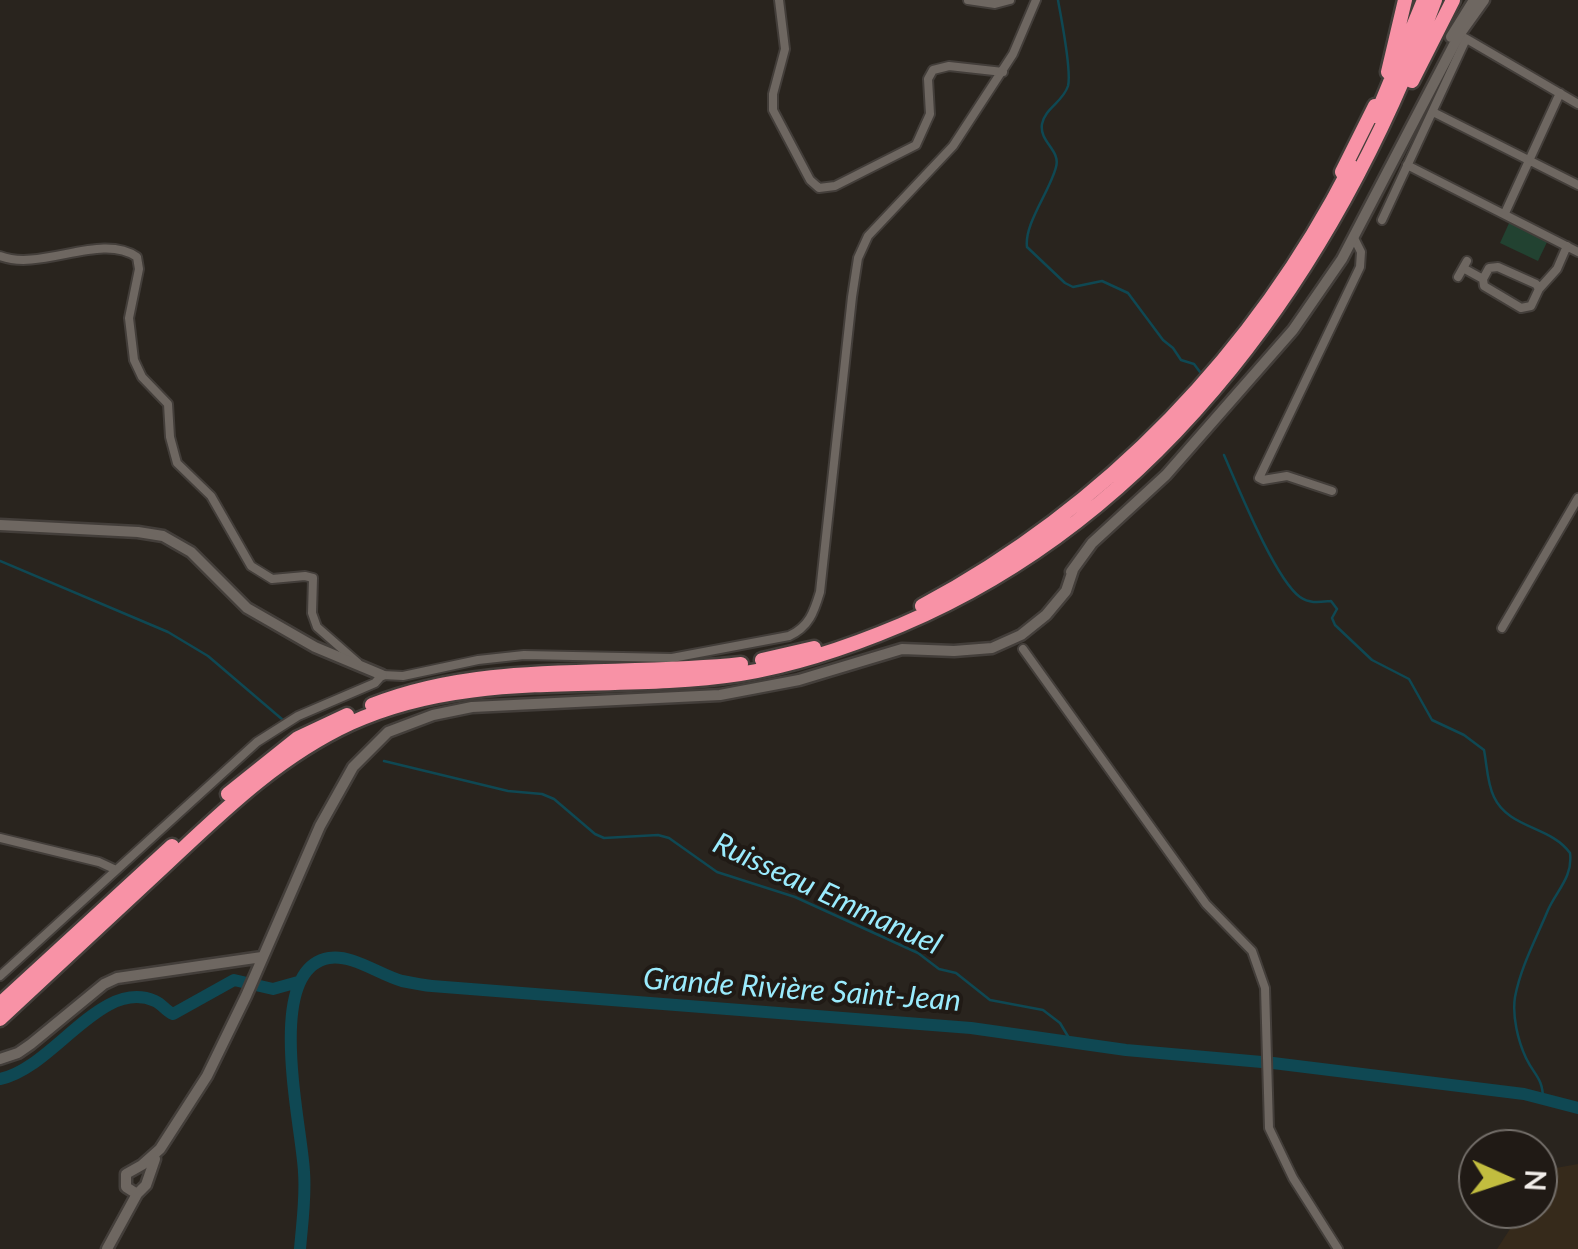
<!DOCTYPE html>
<meta charset="utf-8">
<style>
body{margin:0}
#map{position:relative;width:1578px;height:1249px;overflow:hidden;background:#29241e;font-family:Lato,sans-serif}
canvas{display:block}
.north{position:absolute;left:1458px;top:1129px;width:100px;height:100px;box-sizing:border-box;background:#201a15;border:2px solid #746f6a;border-radius:50%;rotate:93deg;font-size:28px;font-weight:700;line-height:40px;text-align:center;color:#f2eeea}
.north::after{content:'';display:block;margin:auto;width:35px;height:45px;background:#c2bd3f;clip-path:polygon(50% 0,100% 100%,50% 72%,0 100%)}
</style>
<div id="map">
<canvas width="1578" height="1249"></canvas>
<div class="north">N</div>
</div>
<script>
const ctx = document.querySelector('canvas').getContext('2d');
ctx.lineJoin = 'round';
function paint(path, color) { ctx.fillStyle = color; ctx.fill(path, 'evenodd'); }
function stroke(path, color, width, dash) { ctx.strokeStyle = color; ctx.lineWidth = width; ctx.lineCap = dash ? 'butt' : 'round'; ctx.setLineDash(dash || []); ctx.stroke(path); }
function drawText(font, color, halo, rows, align = 'center') {
  ctx.font = font + ' Lato,sans-serif'; ctx.lineWidth = 8; ctx.setLineDash([]); ctx.textBaseline = 'middle'; ctx.strokeStyle = halo; ctx.fillStyle = color; for (const [text, x, y, turn = 0] of rows) {
    ctx.save(); ctx.translate(x, y); ctx.rotate((+turn || 0) * Math.PI / 180); ctx.textAlign = isNaN(turn) ? turn : align; if (halo) ctx.strokeText(text, 0, 0); ctx.fillText(text, 0, 0); ctx.restore();
  }
}
paint(new Path2D(`
 M1578 1164V1249H1497L1523 1209H1538V1187L1550 1169Z`), '#362a1b');
paint(new Path2D(`
 M1510 221 1548 240 1538 261 1500 243Z`), '#224231');
stroke(new Path2D(`
 M1058 0C1061 18 1072 70 1068 86 1063 102 1045 108 1042 124 1039 142 1061 150 1056 167 1050 191 1024 224 1027 247L1065 283 1073 287 1102 281 1128 293 1163 340 1173 348 1181 360 1194 364 1200 372
 M1224 455C1238 487 1275 579 1300 597 1310 604 1320 602 1331 601L1337 609 1332 618 1335 625 1372 660 1409 679 1432 720 1464 735 1484 750C1487 765 1487 783 1494 797 1509 829 1551 826 1570 853 1573 877 1557 890 1548 910 1536 939 1521 966 1515 997 1512 1016 1518 1041 1526 1058 1534 1075 1543 1078 1543 1099
 M0 561 168 632 208 656 283 720
 M384 761 508 791 542 794 554 799 595 834 604 838 658 835 669 838 717 872 795 897 918 953 939 969 956 973 990 1000 1043 1010 1060 1023 1072 1043`), '#0f4853', 2.5);
stroke(new Path2D(`
 M0 1079C54 1068 101 977 155 1001 162 1004 166 1011 173 1014L234 980 273 989 298 982
 M300 1249C302 1224 306 1198 304 1172 302 1126 263 969 329 958 352 954 380 975 402 981 412 983 422 985 432 986L971 1028 1126 1050 1273 1063 1524 1094 1578 1108`), '#0f4853', 12);
const street = new Path2D(`
 M779 0 785 49 773 94V110L810 180 819 188 835 186 916 145 930 114 928 79 933 70 949 66 1003 72
 M968 0 995 4 1010 0
 M1465 38 1578 104
 M1433 112 1578 185
 M1407 165 1578 252
 M1505 213 1560 93
 M1382 220 1466 39
 M0 256C41 272 101 232 137 257L139 269 129 318 134 360 142 377 168 404 170 437 177 463 211 496 251 566 272 579 305 576 313 578 312 613 317 627 358 663
 M1463 268 1483 279
 M1458 277 1467 261
 M1539 289 1531 306 1521 308 1484 286 1483 279 1489 268 1498 267 1536 284 1539 289 1557 269 1567 246
 M1332 491 1287 476 1263 480 1259 478 1360 267 1361 252 1354 238
 M1502 628 1578 498
 M1023 649 1206 904 1252 951 1265 988 1269 1128 1293 1178 1338 1249
 M0 838 99 862 114 869
 M0 976 257 742 298 716 375 683 382 675 403 676 478 660 524 655 672 658 789 636C809 627 814 612 820 592L852 297 858 258 868 236 953 146 1013 54 1036 0`);
const secondary = new Path2D(`
 M1451 37 1474 0
 M0 525 138 532 163 536 191 552 247 608 315 647 382 675
 M1071 572 1092 543 1166 475 1293 330 1342 259 1459 35 1484 0
 M0 1059 18 1053 31 1044 104 984 117 978 262 957
 M137 1194 126 1187V1174L142 1165 160 1149 207 1076 246 996 320 826 353 767 388 732 433 715 472 707 720 695 799 680 902 649 954 651 992 648 1021 635 1046 615 1066 591 1073 570
 M107 1249 137 1194 146 1185 155 1159`);
const highway = new Path2D(`
 M1388 72 1405 0
 M1412 81 1453 0
 M1376 116 1424 0
 M1342 172 1375 106
 M922 606C1107 507 1256 352 1351 166
 M762 660 814 648
 M372 705C488 659 618 678 741 664
 M228 794 298 738 347 715
 M0 1004 172 846
 M0 1019C53 970 106 921 158 872 218 816 275 758 351 723 474 667 610 694 740 674 796 665 849 647 901 625 1166 513 1338 262 1435 0`);
stroke(street, '#433e3a', 12);
stroke(secondary, '#433e3a', 15);
stroke(highway, '#433e3a', 19);
stroke(street, '#6e6761', 8);
stroke(secondary, '#6e6761', 10);
stroke(highway, '#f892a6', 14);
drawText('italic 30px', '#9aebfd', '#201a15', [
 ["Ruisseau Emmanuel",827,894,25],
 ["Grande Rivière Saint-Jean",802,990,4]
]);
</script>
